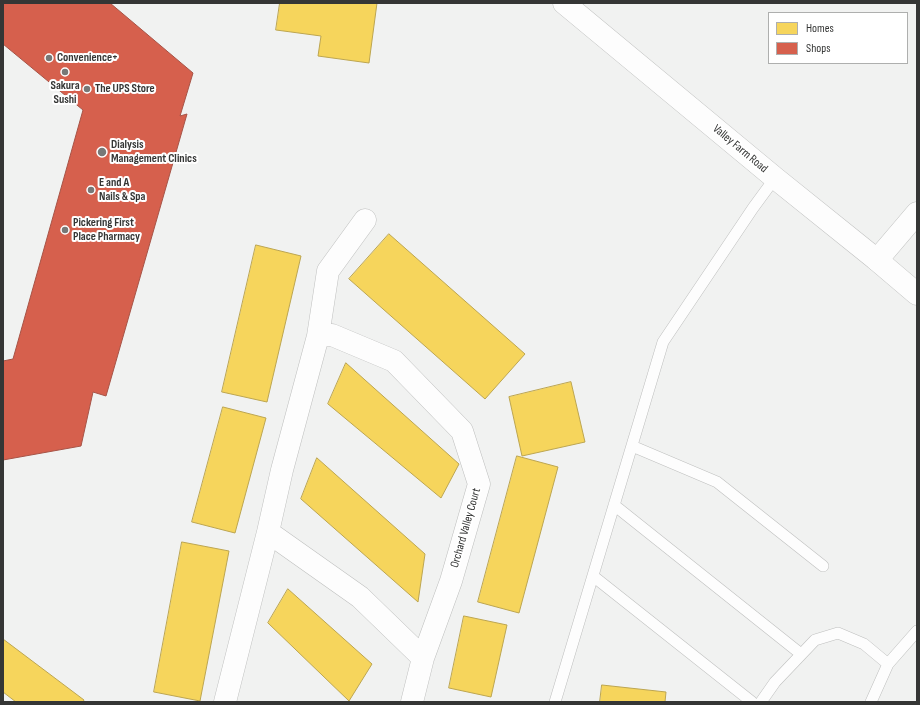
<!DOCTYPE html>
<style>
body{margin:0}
#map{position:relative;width:920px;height:705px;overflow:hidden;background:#f1f2f1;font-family:"Sofia Sans Condensed",sans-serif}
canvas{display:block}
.frame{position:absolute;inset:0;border:4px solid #353635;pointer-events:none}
.legend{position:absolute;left:768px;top:12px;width:140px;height:52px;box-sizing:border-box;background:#fff;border:1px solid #aeafae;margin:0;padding:5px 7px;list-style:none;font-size:12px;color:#353635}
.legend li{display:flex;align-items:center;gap:8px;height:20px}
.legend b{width:20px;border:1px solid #aeafae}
</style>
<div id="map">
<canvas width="920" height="705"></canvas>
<div class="frame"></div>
<ul class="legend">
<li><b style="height:11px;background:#f6d55c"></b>Homes</li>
<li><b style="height:11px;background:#d6604d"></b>Shops</li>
</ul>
</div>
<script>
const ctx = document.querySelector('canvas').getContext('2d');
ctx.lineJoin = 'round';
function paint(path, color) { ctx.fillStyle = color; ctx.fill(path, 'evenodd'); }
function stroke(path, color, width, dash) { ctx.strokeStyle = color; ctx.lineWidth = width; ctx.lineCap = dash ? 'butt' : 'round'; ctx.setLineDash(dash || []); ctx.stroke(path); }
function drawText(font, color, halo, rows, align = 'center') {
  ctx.font = font + ' "Sofia Sans Condensed",sans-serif'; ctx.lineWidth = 4; ctx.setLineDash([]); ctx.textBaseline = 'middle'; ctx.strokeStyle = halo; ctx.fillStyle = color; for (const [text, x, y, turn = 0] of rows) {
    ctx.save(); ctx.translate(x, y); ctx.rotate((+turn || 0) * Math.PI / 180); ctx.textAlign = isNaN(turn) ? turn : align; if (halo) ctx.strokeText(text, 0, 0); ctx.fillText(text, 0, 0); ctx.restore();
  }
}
const homes = new Path2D(`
 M280 3H377L369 63 318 56 321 36 276 30Z
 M389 234 525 354 485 399 349 279Z
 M256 245 301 256 267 402 222 392Z
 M346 363 459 464 441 498 328 404Z
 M571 382 585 442 522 456 509 397Z
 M223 407 266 418 235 533 192 522Z
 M517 456 558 467 519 613 478 602Z
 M317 458 425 554 418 602 301 499Z
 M182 542 229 551 200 701 154 692Z
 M288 589 372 664 349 701 268 623Z
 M464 616 507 625 491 697 449 688Z
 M3 639 84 700 83 702H16L3 692Z
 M602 685 666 692 665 702H600Z`);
paint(homes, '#f6d55c');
stroke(homes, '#bca550', 1);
const shops = new Path2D(`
 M3 3H110L193 73 180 116 187 114 106 396 93 392 81 446 3 460V361L13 359 83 110 3 44Z`);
paint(shops, '#d6604d');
stroke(shops, '#a65346', 1);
const lane = new Path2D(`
 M632 446 717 482 823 566
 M614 505 801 654
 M593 576 752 702
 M555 702 663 342 753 208 775 178
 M761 702 775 682 815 640 838 633 864 644 888 664
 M871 702 888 664 917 631`);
const street = new Path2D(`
 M877 260 917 213
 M318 336 328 271 365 220
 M268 532 360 597 423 658
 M225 702 268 532 282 470 318 336 332 335 394 361 462 431 479 484 451 581 423 658 412 702`);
const secondary = new Path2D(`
 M564 3 775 178 877 260 917 294`);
stroke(lane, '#bebfbe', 12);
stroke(street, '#bebfbe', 23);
stroke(secondary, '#bebfbe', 23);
stroke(lane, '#fdfdfd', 11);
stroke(street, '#fdfdfd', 22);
stroke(secondary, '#fdfdfd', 22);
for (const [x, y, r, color] of [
 [49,58,4,"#777877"],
 [65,72,4,"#777877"],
 [87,89,4,"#777877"],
 [102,152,5,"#777877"],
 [91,190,4,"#777877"],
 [65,230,4,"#777877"]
]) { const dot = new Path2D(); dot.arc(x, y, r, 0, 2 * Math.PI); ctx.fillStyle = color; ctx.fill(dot); stroke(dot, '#fff', 1.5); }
drawText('bold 12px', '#353635', '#fff', [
 ["Convenience+",57,58],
 ["Sakura",65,86,"center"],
 ["Sushi",65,100,"center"],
 ["The UPS Store",95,89],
 ["Dialysis",111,145],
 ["Management Clinics",111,159],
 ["E and A",99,183],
 ["Nails & Spa",99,197],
 ["Pickering First",73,223],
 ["Place Pharmacy",73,237]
], 'left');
drawText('12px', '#353635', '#fff', [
 ["Valley Farm Road",740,149,40],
 ["Orchard Valley Court",466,528,-74]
]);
</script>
